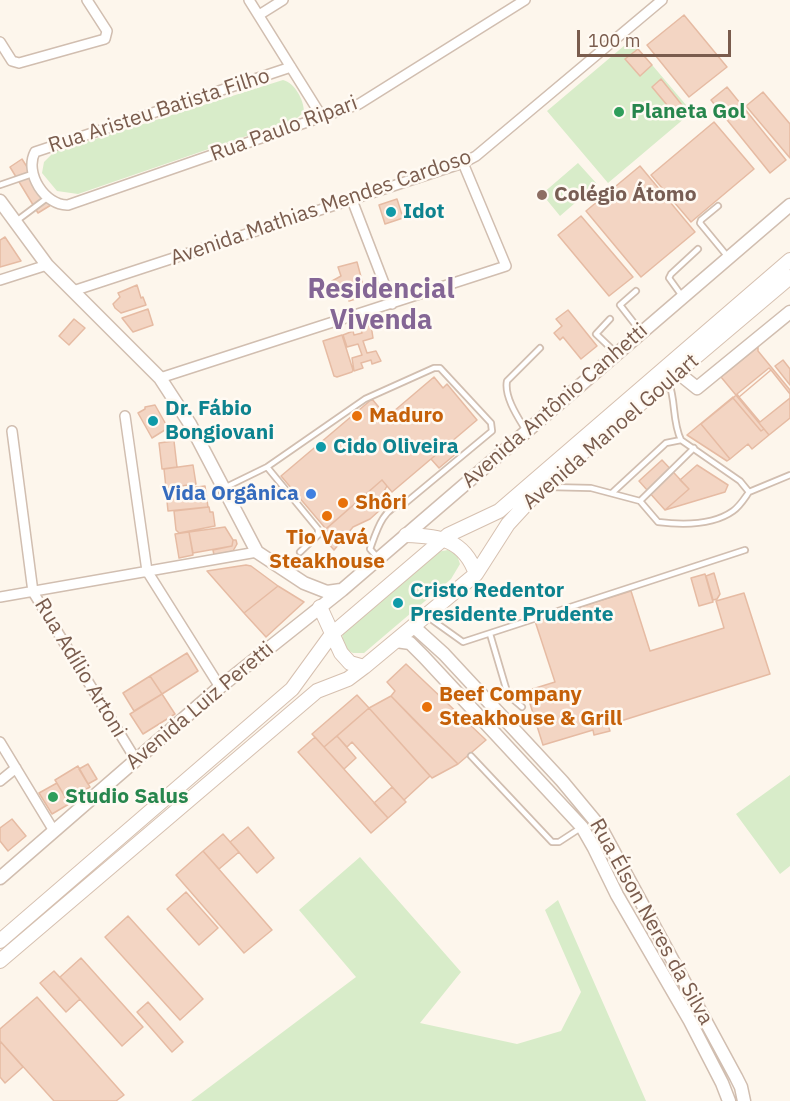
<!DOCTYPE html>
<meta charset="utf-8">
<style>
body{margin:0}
#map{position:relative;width:790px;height:1101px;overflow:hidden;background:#fdf6ec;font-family:"IBM Plex Sans",sans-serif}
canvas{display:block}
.scale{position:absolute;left:577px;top:30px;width:154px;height:27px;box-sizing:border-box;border:3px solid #7a5c4d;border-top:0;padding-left:8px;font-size:18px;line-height:21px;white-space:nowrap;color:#7a5c4d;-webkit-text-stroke:4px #fffaf3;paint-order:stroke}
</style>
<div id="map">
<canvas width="790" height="1101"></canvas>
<div class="scale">100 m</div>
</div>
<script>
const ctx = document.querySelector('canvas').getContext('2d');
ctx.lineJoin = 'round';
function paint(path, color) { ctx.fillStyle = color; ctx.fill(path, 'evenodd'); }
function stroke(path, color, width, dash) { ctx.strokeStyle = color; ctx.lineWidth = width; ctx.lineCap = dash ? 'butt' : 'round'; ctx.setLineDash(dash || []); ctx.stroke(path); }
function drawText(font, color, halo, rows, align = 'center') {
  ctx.font = font + ' "IBM Plex Sans",sans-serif'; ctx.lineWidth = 5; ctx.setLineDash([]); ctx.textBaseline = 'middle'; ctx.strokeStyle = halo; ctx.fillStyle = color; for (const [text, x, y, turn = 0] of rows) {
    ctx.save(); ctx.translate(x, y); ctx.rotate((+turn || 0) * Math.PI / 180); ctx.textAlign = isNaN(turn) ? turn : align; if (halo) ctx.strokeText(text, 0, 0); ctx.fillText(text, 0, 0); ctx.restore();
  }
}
paint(new Path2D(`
 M631 40 692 112 608 183 547 111Z
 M283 80C295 83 304 100 304 112L296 119 78 194 57 191 42 173 44 162 54 152Z
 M578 163 597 184 560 216 542 194Z
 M448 550 457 555 460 564 451 579 364 653H353L345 649 342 639 343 632 437 552Z
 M790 775V866L780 874 736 814Z
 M360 857 461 972 420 1023 517 1044 561 1031 581 992 545 910 558 900 646 1101H191L356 977 299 910Z`), '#d8ecc9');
const building = new Path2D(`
 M684 15 727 67 689 97 647 45Z
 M638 49 652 65 640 76 625 59Z
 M661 79 686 110 677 117 652 87Z
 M727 87 786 160 770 173 711 100Z
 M763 92 790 124V158L746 106Z
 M714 122 754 169 691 222 651 175Z
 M22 159 51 205 38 213 10 167Z
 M640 166 695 232 641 277 586 211Z
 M397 199 403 218 385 224 379 205Z
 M581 216 633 277 609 296 558 235Z
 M5 237 21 261 0 267V240Z
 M357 262 364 288 361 292 362 297 349 301 347 293 337 296 332 281 341 276 338 267Z
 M137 285 141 298 143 297 146 305 121 313 115 308 113 304 120 297 118 293Z
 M148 309 153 325 133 332 122 318Z
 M568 310 597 346 581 359 563 337 560 340 554 333 562 326 556 319Z
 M74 319 85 328 69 345 59 336Z
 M371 325 373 338 363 341 367 353 376 351 381 361 372 364 371 360 361 363 363 368 354 371 352 358 362 355 358 344 347 347 343 335 353 331 354 335 362 333 361 329Z
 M342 335 353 370 352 372 337 377 334 376 323 341Z
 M758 347V351L790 390V418L769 435 721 377Z
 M783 360 790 369V385L775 366Z
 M769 368 771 370 739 397 737 394Z
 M771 370 790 394V398L760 422 739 397Z
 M434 377 443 388 447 384 477 420 392 492 382 480 326 529 281 476 372 399 387 417Z
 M736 395 764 429 761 431 733 398Z
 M733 397 701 424 730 459 727 461 687 435Z
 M733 398 761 431 764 429 769 435 752 449 748 444 730 459 701 424Z
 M155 405 168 428 152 438 138 413 145 409V407Z
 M174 441 177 467 162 469 159 443Z
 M450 443 458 452 439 468 431 459Z
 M662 460 689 489 665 510 639 481Z
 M193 465 196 484 166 488 164 469Z
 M697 465 728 485 725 492 665 510 689 489 680 480Z
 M382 480 387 486 383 493V504L380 510 370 519 353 527 334 550 320 534Z
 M205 486 208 507 168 511 166 491Z
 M209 507 210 512H213L215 526 179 533 176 530 174 511Z
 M225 527 233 540 232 546 193 553 189 532Z
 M189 532 193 555 179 558 175 534Z
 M233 540H236L237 544 233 551 214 555 213 550 232 546Z
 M246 565 251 566 278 586 244 613 207 571Z
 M714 573 720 594 717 599 713 600 706 576Z
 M705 574 713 602 699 606 691 578Z
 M278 586 304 602 266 637 244 613Z
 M631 591 650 651 724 628 716 601 744 593 770 674 608 725 610 731 594 735 593 730 543 745 526 691 555 682 535 621Z
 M187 653 198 671 162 694 150 676Z
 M406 664 486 740 458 764 391 696 395 691 387 682Z
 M150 676 162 694 134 711 123 693Z
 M162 694 175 714 143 734 130 714Z
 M357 695 369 708 324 747 312 734Z
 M391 696 413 719 458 764 432 778 369 708Z
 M369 708 430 776 404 800 352 742 347 747 337 736Z
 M337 736 356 758 344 769 324 747Z
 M315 737 388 818 371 833 298 752Z
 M88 764 97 779 88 784 79 769Z
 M78 766 90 787 67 800 55 780Z
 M57 783 69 804 52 814 39 793Z
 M392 787 406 802 388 818 374 803Z
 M12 819 26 836 8 851 0 841V828Z
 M248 827 274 858 257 873 230 842Z
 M223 834 239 852 219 869 203 851Z
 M203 851 272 930 244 953 176 875Z
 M186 892 218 928 199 945 167 909Z
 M128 916 203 999 180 1020 105 937Z
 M81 958 143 1027 122 1046 60 977Z
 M54 971 80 999 66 1012 40 983Z
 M37 997 124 1095 116 1101H54L0 1041V1029Z
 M148 1002 183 1042 172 1052 137 1012Z
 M0 1041 23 1067 5 1083 0 1077Z`);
paint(building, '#f3d5c3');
stroke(building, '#e6bba3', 1.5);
const service = new Path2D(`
 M0 185 32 174
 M718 206 701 220 700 223 728 257
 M15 222 47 198
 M636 291 620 305 641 332
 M682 296 669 278 671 274 698 249
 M610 319 596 334 616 353
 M669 383C676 402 672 421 681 440L740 481 749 492
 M525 429C517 416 504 396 507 381L540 348
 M267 467 318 529V535L300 552
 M548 487 591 488 640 501 658 522C682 525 712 526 733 511 740 506 744 499 749 492
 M224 488 267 467 365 399 434 368H440L491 423 492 431 403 505C383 506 376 533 370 549L378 558
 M749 492 790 475
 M612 493 666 443 681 440
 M640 501 694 448
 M428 617 463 642 745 550
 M490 634 508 695 522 707
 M471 756 552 842H559L582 827`);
const minor = new Path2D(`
 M249 0 322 117
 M259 15 283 0
 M0 42 12 61 19 63 105 39 107 31 87 0
 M291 67 35 152C24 173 45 206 68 205L359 104 525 0
 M352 200 392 304
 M0 280 47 265
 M73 291 463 163 476 156 662 0
 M160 378 506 266 463 163
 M125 416 147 571 220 687
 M12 431 33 592 136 760
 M0 597 257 552
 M0 742 54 831
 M0 781 16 768`);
const tertiary = new Path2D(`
 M0 201 47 265 160 378 190 424 257 552 304 583 327 592 341 590
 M677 372 697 388 790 312
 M413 626 444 654 562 781 601 828 736 1077 741 1087 744 1101
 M396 641 410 643 424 657 582 827 594 848 617 895 690 1021 722 1083 729 1101
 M0 878 220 687 342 590 790 205`);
const secondary = new Path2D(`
 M406 535C439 536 464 539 476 574
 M320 607 341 653 350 663 364 667
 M0 941 292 689 332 634 448 535 499 511 790 260
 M0 961 317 691 348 679 364 667 476 574 508 524 542 487 790 277`);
stroke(service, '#d1beb0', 8);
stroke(minor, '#d1beb0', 12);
stroke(tertiary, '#d1beb0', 15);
stroke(secondary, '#d6c0b0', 16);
stroke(service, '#fff', 4.5);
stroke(minor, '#fff', 9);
stroke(tertiary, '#fff', 12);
stroke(secondary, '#fff', 14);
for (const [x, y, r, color] of [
 [619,112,6,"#2e9e5b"],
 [542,195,6,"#8d6e63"],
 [391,212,6,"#0f9aa8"],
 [357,416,6,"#e8710a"],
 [153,421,6,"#0f9aa8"],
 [321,447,6,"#0f9aa8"],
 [311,494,6,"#3f7fe0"],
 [343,503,6,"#e8710a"],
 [327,516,6,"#e8710a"],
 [398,603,6,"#0f9aa8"],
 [427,707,6,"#e8710a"],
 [53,797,6,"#2e9e5b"]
]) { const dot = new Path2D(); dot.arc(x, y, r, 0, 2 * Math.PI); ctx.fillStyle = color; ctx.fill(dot); stroke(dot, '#fffaf3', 2); }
drawText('21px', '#7a5c4d', '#fffaf3', [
 ["Rua Aristeu Batista Filho",159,111,-18],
 ["Rua Paulo Ripari",284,129,-20],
 ["Avenida Mathias Mendes Cardoso",321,208,-19],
 ["Avenida Antônio Canhetti",555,406,-41],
 ["Avenida Manoel Goulart",611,432,-41],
 ["Rua Adílio Artoni",80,668,59],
 ["Avenida Luiz Peretti",200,706,-40],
 ["Rua Élson Neres da Silva",651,922,61]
]);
drawText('bold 21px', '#27864d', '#fffaf3', [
 ["Planeta Gol",631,112],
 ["Studio Salus",65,797]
], 'left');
drawText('bold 21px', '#785e54', '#fffaf3', [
 ["Colégio Átomo",554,195]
], 'left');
drawText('bold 21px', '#0d838f', '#fffaf3', [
 ["Idot",403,212],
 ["Dr. Fábio",165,409],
 ["Bongiovani",165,433],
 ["Cido Oliveira",333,447],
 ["Cristo Redentor",410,591],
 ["Presidente Prudente",410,615]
], 'left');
drawText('bold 21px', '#c56008', '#fffaf3', [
 ["Maduro",369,416],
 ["Shôri",355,503],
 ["Tio Vavá",327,538,"center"],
 ["Steakhouse",327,562,"center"],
 ["Beef Company",439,695],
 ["Steakhouse & Grill",439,719]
], 'left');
drawText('bold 21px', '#366cbe', '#fffaf3', [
 ["Vida Orgânica",299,494]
], 'right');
drawText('bold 27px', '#846695', '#fffaf3', [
 ["Residencial",381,290],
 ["Vivenda",381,321]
]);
</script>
